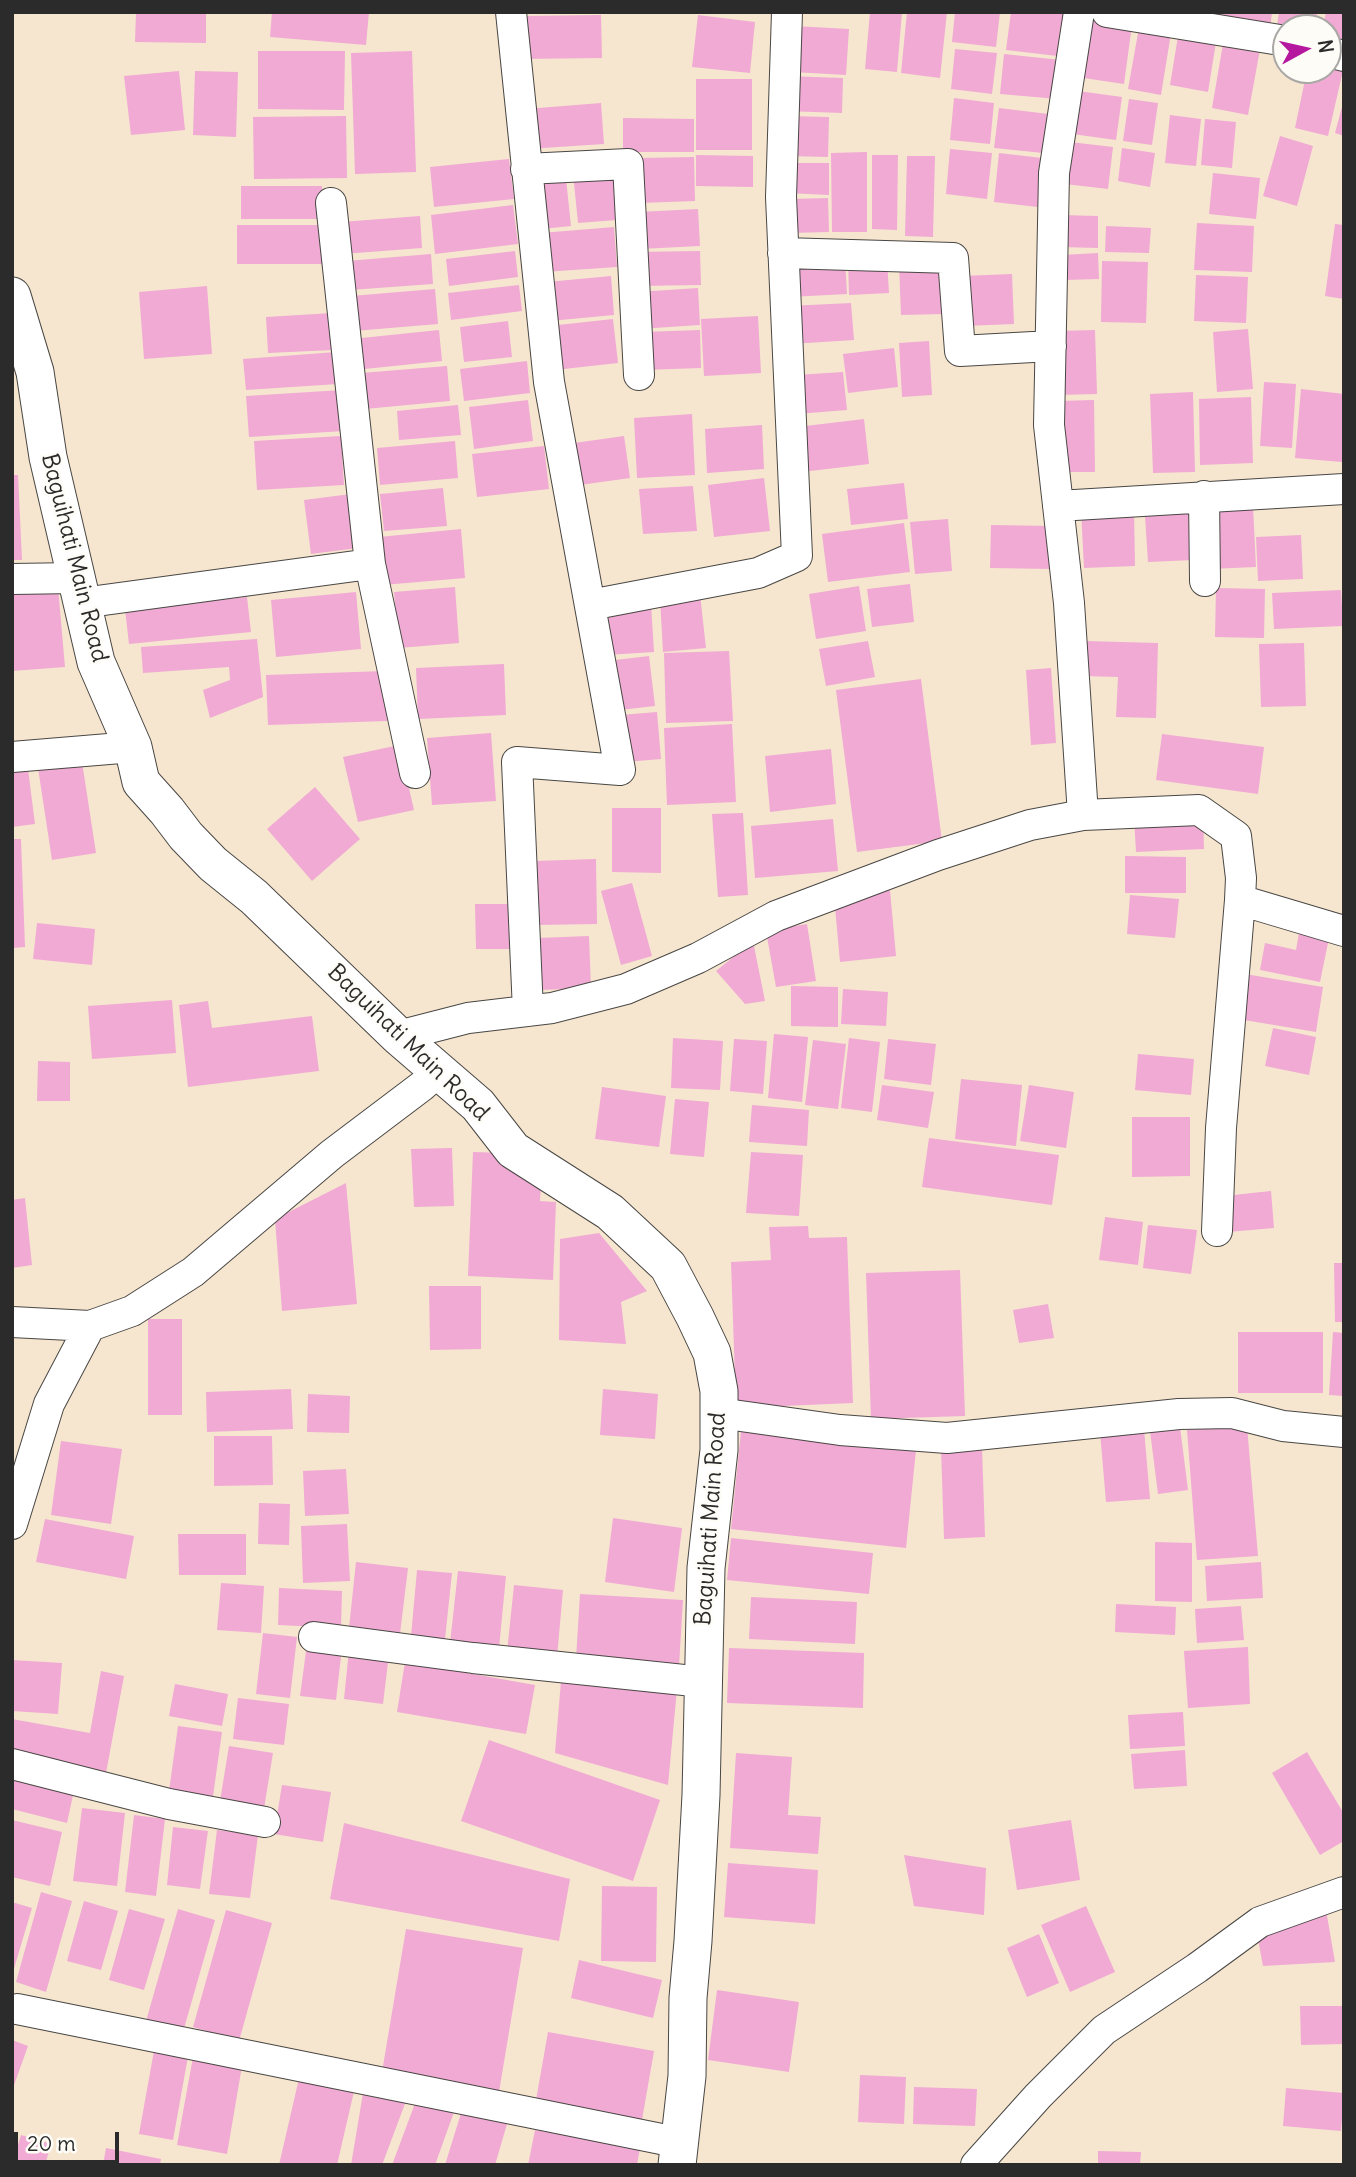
<!DOCTYPE html>
<style>
body{margin:0}
#map{position:relative;width:1356px;height:2177px;overflow:hidden;background:#f6e6cf;font-family:Delius,sans-serif}
canvas{display:block}
.frame{position:absolute;inset:0;border:14px solid #2b2b2b;pointer-events:none}
.north{position:absolute;left:1272px;top:14px;width:70px;height:70px;box-sizing:border-box;background:#fdfcf7;border:2px solid #a9a8a5;border-radius:50%;rotate:82deg;font-size:19px;font-weight:700;line-height:28px;text-align:center;color:#2b2b2b}
.north::after{content:'';display:block;margin:auto;width:24px;height:32px;background:#b5179e;clip-path:polygon(50% 0,100% 100%,50% 72%,0 100%)}
.scale{position:absolute;left:14px;top:2132px;width:105px;height:32px;box-sizing:border-box;border:4px solid #2b2b2b;border-top:0;padding-left:9px;font-size:21px;line-height:24px;white-space:nowrap;color:#2b2b2b;-webkit-text-stroke:5px #fdfcf7;paint-order:stroke}
</style>
<div id="map">
<canvas width="1356" height="2177"></canvas>
<div class="frame"></div>
<div class="north">N</div>
<div class="scale">20 m</div>
</div>
<script>
const ctx = document.querySelector('canvas').getContext('2d');
ctx.lineJoin = 'round';
function paint(path, color) { ctx.fillStyle = color; ctx.fill(path, 'evenodd'); }
function stroke(path, color, width, dash) { ctx.strokeStyle = color; ctx.lineWidth = width; ctx.lineCap = dash ? 'butt' : 'round'; ctx.setLineDash(dash || []); ctx.stroke(path); }
function drawText(font, color, halo, rows, align = 'center') {
  ctx.font = font + ' Delius,sans-serif'; ctx.lineWidth = 5; ctx.setLineDash([]); ctx.textBaseline = 'middle'; ctx.strokeStyle = halo; ctx.fillStyle = color; for (const [text, x, y, turn = 0] of rows) {
    ctx.save(); ctx.translate(x, y); ctx.rotate((+turn || 0) * Math.PI / 180); ctx.textAlign = isNaN(turn) ? turn : align; if (halo) ctx.strokeText(text, 0, 0); ctx.fillText(text, 0, 0); ctx.restore();
  }
}
paint(new Path2D(`
 M136 12H206V43L135 42Z
 M272 12H369L366 45 270 37Z
 M870 12H902L897 72 865 69Z
 M907 12H947L940 78 901 73Z
 M955 12H1000L996 47 952 42Z
 M1011 12H1070L1066 57 1006 50Z
 M1215 12H1272L1270 30 1214 22Z
 M1279 12H1317L1315 28H1286L1276 33Z
 M1326 12H1344V44L1328 42V28H1323Z
 M601 15 602 58 520 59V16Z
 M698 15 755 22 750 73 692 67Z
 M1084 19 1132 25 1124 84 1077 77Z
 M1140 22 1172 27 1161 95 1128 89Z
 M794 26 849 29 846 75 792 72Z
 M1179 30 1217 36 1208 92 1170 85Z
 M1224 38 1261 44 1248 115 1212 108Z
 M955 49 997 53 992 94 951 89Z
 M258 51H345L344 110 258 109Z
 M412 51 416 172 355 174 351 53Z
 M1004 54 1061 60 1058 99 1000 94Z
 M1328 62 1344 66 1328 136 1295 128 1307 70H1328Z
 M179 71 185 130 131 135 124 76Z
 M195 71 238 72 236 137 193 135Z
 M787 76 843 78 842 113 786 111Z
 M696 79H752V150H696Z
 M1078 91 1122 97 1116 140 1072 134Z
 M954 98 994 103 990 144 950 140Z
 M1129 99 1158 103 1152 145 1123 141Z
 M601 103 604 144 528 149 526 109Z
 M1343 103H1344V136L1335 133Z
 M999 108 1057 115 1053 154 994 148Z
 M1170 115 1201 119 1196 166 1165 163Z
 M346 116 347 178 254 179 253 117Z
 M787 116 829 117 828 157 786 156Z
 M623 118 694 119V152H623Z
 M1205 119 1236 122 1232 168 1201 165Z
 M1280 136 1313 146 1297 206 1263 196Z
 M1070 142 1113 147 1108 189 1065 184Z
 M1122 148 1155 153 1150 187 1118 181Z
 M950 149 992 153 987 199 946 194Z
 M867 152V232H832L831 153Z
 M999 153 1051 159 1046 208 994 202Z
 M696 155 753 156V187L696 186Z
 M872 155H898L897 230 872 229Z
 M907 156H935L933 237 905 236Z
 M694 157 695 201 640 203 639 158Z
 M509 159 514 199 434 207 430 167Z
 M787 163H829V195L786 193Z
 M613 170 617 220 578 223 573 173Z
 M1213 173 1260 178 1256 219 1209 214Z
 M566 179 571 226 542 229 537 182Z
 M241 186H322V219H241Z
 M828 198 829 232 790 233 789 199Z
 M513 205 518 244 435 254 431 215Z
 M698 209 700 246 640 249 638 212Z
 M1061 215 1098 216V248L1061 247Z
 M420 216 422 248 343 254 341 222Z
 M1197 223 1254 226 1252 272 1194 270Z
 M1335 224 1344 225V299L1325 296Z
 M237 225H327V264H237Z
 M1106 226 1151 228 1149 253 1105 252Z
 M614 227 617 267 544 272 541 233Z
 M515 251 518 277 449 286 446 259Z
 M700 251 701 285 636 286 635 252Z
 M1098 253 1099 279 1063 280 1062 255Z
 M431 254 433 284 350 290 347 261Z
 M845 259 847 294 790 297 788 262Z
 M887 259 889 293 849 295 848 261Z
 M1102 261 1148 262 1146 323 1101 322Z
 M941 263 943 314 901 315 899 264Z
 M1012 274 1014 324 965 326 962 276Z
 M1196 275 1248 277 1246 323 1194 321Z
 M611 276 614 315 550 321 547 282Z
 M519 285 522 311 451 320 448 293Z
 M207 286 212 354 144 359 139 292Z
 M698 288 700 325 639 329 637 292Z
 M435 289 438 324 354 331 351 296Z
 M851 303 854 340 791 344 789 306Z
 M332 313 334 350 268 353 266 317Z
 M758 316 761 373 704 376 701 319Z
 M613 319 618 363 555 370 549 326Z
 M508 321 512 357 464 362 460 327Z
 M1248 329 1253 389 1217 392 1213 332Z
 M439 330 442 361 355 370 352 339Z
 M700 330 701 368 643 370 642 332Z
 M1095 330 1097 394 1057 395 1055 331Z
 M929 341 932 395 902 397 899 343Z
 M894 348 898 387 848 393 843 354Z
 M336 352 338 384 246 390 243 359Z
 M527 361 530 393 464 401 460 369Z
 M447 366 450 401 365 409 361 373Z
 M843 372 847 410 797 414 796 375Z
 M1264 382 1296 384 1292 448 1260 446Z
 M1301 389 1344 394 1342 462 1295 458Z
 M342 390 344 431 249 437 246 396Z
 M1193 392 1195 472 1153 473 1150 394Z
 M1251 397 1253 463 1200 465 1199 399Z
 M528 400 533 441 474 449 469 407Z
 M1094 400 1095 472H1057V401Z
 M458 405 461 435 399 440 397 411Z
 M692 414 695 475 637 478 634 418Z
 M864 419 869 464 802 472 797 427Z
 M762 425 764 469 707 473 705 429Z
 M341 436 344 485 257 490 254 441Z
 M624 436 630 478 573 486 567 444Z
 M455 441 458 478 380 485 377 448Z
 M544 446 549 489 477 497 472 454Z
 M12 475H18L22 560H12Z
 M764 478 770 531 714 537 708 485Z
 M904 483 908 519 851 525 847 489Z
 M693 486 697 531 643 534 639 489Z
 M443 488 447 526 384 531 380 494Z
 M351 494 358 548 311 554 304 500Z
 M1253 506 1256 567 1210 569 1207 508Z
 M1134 508 1135 566 1084 568 1081 510Z
 M1191 513 1193 560 1148 562 1145 516Z
 M948 519 952 571 915 574 910 522Z
 M904 523 910 572 828 582 822 534Z
 M991 525 1053 526 1052 569 990 568Z
 M461 529 465 578 383 585 379 537Z
 M1301 535 1303 579 1258 581 1256 537Z
 M910 584 914 622 872 627 867 589Z
 M859 586 866 631 816 639 809 594Z
 M58 587 65 667 12 671V591Z
 M455 587 459 643 399 648 394 592Z
 M1216 588 1265 589 1264 638 1215 637Z
 M1341 590 1343 626 1274 629 1272 593Z
 M356 592 361 649 276 657 271 600Z
 M700 594 706 648 663 652 660 598Z
 M247 597 251 632 129 644 125 609Z
 M651 604 654 652 606 655 603 608Z
 M257 639 263 697 210 718 203 690 230 680 229 667 143 673 141 647Z
 M868 641 875 677 826 686 819 649Z
 M1085 641 1158 643 1156 718 1116 717 1118 677 1084 676Z
 M1304 643 1306 706 1261 707 1259 644Z
 M729 651 733 721 666 723 664 653Z
 M649 656 655 706 620 710 615 660Z
 M504 664 506 715 418 719 416 668Z
 M1051 668 1056 743 1031 745 1026 670Z
 M385 671 387 721 268 725 266 675Z
 M921 679 942 841 857 852 836 690Z
 M657 712 661 759 625 762 621 715Z
 M732 724 736 802 667 805 664 728Z
 M491 733 496 801 432 805 427 738Z
 M1162 734 1264 747 1258 794 1156 780Z
 M399 745 414 810 358 822 343 757Z
 M831 749 836 804 770 812 765 756Z
 M82 762 96 853 52 860 38 768Z
 M28 769 35 824 12 827V771Z
 M315 787 360 839 312 881 267 829Z
 M612 808H661V873L612 872Z
 M743 813 748 895 718 897 712 814Z
 M1203 814 1204 849 1136 852 1134 817Z
 M833 819 838 871 755 878 751 826Z
 M12 839H21L25 947 12 948Z
 M1125 856 1186 857V893H1125Z
 M596 859 597 924 536 925 534 861Z
 M632 883 652 956 621 965 601 891Z
 M890 890 896 956 840 962 834 896Z
 M1130 895 1179 899 1175 938 1127 934Z
 M475 904H513V949H476Z
 M37 923 95 929 92 965 33 959Z
 M807 924 816 981 776 987 766 931Z
 M1300 927 1330 933 1320 982 1260 970 1265 943 1296 950Z
 M589 936 591 988 540 990 537 938Z
 M753 941 765 1001 745 1004 716 971Z
 M1245 974 1323 987 1316 1032 1238 1019Z
 M791 986 838 987V1027L791 1026Z
 M843 989 888 992 886 1026 841 1024Z
 M172 1000 176 1053 92 1059 88 1006Z
 M208 1001 212 1028 312 1016 319 1071 188 1087 179 1005Z
 M1273 1028 1316 1037 1309 1075 1265 1066Z
 M774 1034 808 1037 802 1102 768 1098Z
 M673 1038 723 1041 720 1090 671 1088Z
 M849 1038 880 1042 872 1112 841 1108Z
 M734 1039 767 1041 763 1094 730 1091Z
 M888 1039 936 1044 931 1085 884 1079Z
 M813 1040 846 1044 838 1109 805 1105Z
 M1138 1054 1194 1059 1191 1095 1135 1090Z
 M38 1061 70 1062V1101H37Z
 M961 1079 1022 1085 1016 1146 955 1139Z
 M882 1085 934 1092 928 1128 877 1120Z
 M1029 1085 1074 1092 1066 1148 1020 1141Z
 M602 1087 666 1096 659 1147 595 1139Z
 M675 1099 709 1102 704 1157 670 1154Z
 M752 1105 809 1110 807 1146 749 1142Z
 M1132 1117H1190V1176L1132 1177Z
 M929 1138 1059 1155 1052 1205 922 1187Z
 M452 1148 454 1206 414 1207 411 1149Z
 M473 1152 503 1153 533 1173 532 1186H541L540 1201 556 1202 553 1280 468 1276Z
 M751 1152 803 1155 799 1216 746 1213Z
 M346 1183 357 1304 282 1311 275 1219Z
 M1271 1191 1274 1228 1228 1232 1224 1196Z
 M25 1198 32 1265 12 1268V1200Z
 M1105 1217 1143 1222 1138 1265 1099 1260Z
 M1148 1225 1197 1230 1191 1274 1143 1268Z
 M808 1226 809 1238 847 1237 853 1403 736 1408 731 1262 771 1260 769 1227Z
 M599 1233 647 1291 621 1302 626 1344 559 1340 560 1239Z
 M1334 1263H1344V1322H1335Z
 M960 1270 965 1416 871 1419 866 1273Z
 M429 1286H481V1349L430 1350Z
 M1048 1304 1054 1338 1019 1343 1013 1310Z
 M148 1319H182V1415H148Z
 M1238 1332H1323V1393H1238Z
 M1333 1332 1344 1333V1396L1329 1395Z
 M291 1389 293 1429 207 1432 206 1392Z
 M603 1389 658 1394 655 1439 600 1435Z
 M308 1394 350 1396 349 1433 307 1432Z
 M1247 1426 1258 1556 1197 1560 1187 1430Z
 M1180 1427 1188 1490 1158 1494 1150 1431Z
 M1144 1429 1150 1499 1106 1502 1100 1432Z
 M741 1431 916 1450 906 1548 731 1529Z
 M214 1436H272L273 1485 214 1486Z
 M61 1441 122 1449 111 1524 51 1515Z
 M982 1447 985 1537 944 1539 941 1448Z
 M346 1469 349 1514 305 1516 303 1471Z
 M259 1503 290 1504 289 1545 258 1544Z
 M613 1518 682 1528 674 1592 605 1582Z
 M45 1519 134 1536 126 1579 36 1562Z
 M347 1524 350 1581 303 1583 301 1526Z
 M178 1534H246V1575H179Z
 M731 1538 873 1553 869 1594 727 1580Z
 M1155 1542 1192 1543V1602L1155 1601Z
 M356 1562 408 1568 400 1634 349 1628Z
 M1261 1562 1263 1598 1207 1601 1205 1566Z
 M417 1570 452 1573 445 1639 411 1636Z
 M458 1571 506 1576 499 1648 450 1643Z
 M221 1583 264 1586 261 1633 217 1630Z
 M514 1585 563 1590 557 1657 507 1652Z
 M279 1588 342 1591 341 1628 278 1625Z
 M580 1594 683 1600 679 1666 576 1659Z
 M751 1597 857 1602 855 1644 749 1639Z
 M1116 1604 1176 1607 1175 1635 1115 1632Z
 M1241 1606 1244 1640 1197 1643 1195 1609Z
 M263 1633 297 1637 290 1698 256 1694Z
 M307 1644 342 1648 336 1700 300 1696Z
 M1248 1647 1250 1704 1188 1708 1184 1651Z
 M729 1648 864 1653 863 1708 727 1703Z
 M349 1650 389 1654 383 1704 344 1699Z
 M12 1660 62 1663 58 1714 12 1711Z
 M405 1662 535 1685 526 1734 397 1712Z
 M101 1671 124 1676 106 1773 12 1756V1719L90 1733Z
 M561 1681 677 1689 668 1785 555 1753Z
 M175 1684 228 1694 222 1726 169 1716Z
 M238 1698 289 1704 284 1745 233 1739Z
 M1183 1712 1185 1746 1130 1749 1128 1715Z
 M178 1726 222 1732 213 1796 169 1791Z
 M489 1740 660 1800 633 1881 461 1821Z
 M229 1746 273 1753 263 1815 219 1807Z
 M1185 1750 1187 1786 1134 1789 1131 1754Z
 M1307 1752 1344 1814V1841L1320 1855 1272 1773Z
 M736 1753 792 1757 788 1815 821 1817 818 1854 730 1848Z
 M12 1771 75 1786 67 1823 12 1809Z
 M282 1785 331 1792 323 1842 274 1834Z
 M82 1808 125 1813 117 1886 73 1881Z
 M134 1815 165 1819 156 1896 125 1892Z
 M12 1820 62 1832 50 1886 12 1877Z
 M1071 1820 1080 1880 1017 1890 1008 1830Z
 M344 1823 570 1879 559 1941 330 1899Z
 M173 1827 208 1831 200 1889 167 1885Z
 M217 1830 258 1835 250 1898 209 1894Z
 M904 1855 986 1868 984 1915 914 1906Z
 M728 1863 818 1870 815 1924 724 1917Z
 M602 1886 657 1887 656 1962 601 1961Z
 M41 1892 72 1901 46 1992 16 1982Z
 M84 1901 118 1911 101 1970 67 1961Z
 M12 1902 32 1908 13 1972H12Z
 M1086 1906 1115 1972 1070 1992 1041 1925Z
 M129 1909 165 1919 144 1990 109 1980Z
 M178 1909 215 1920 183 2032 146 2021Z
 M226 1910 272 1923 239 2041 193 2027Z
 M1326 1910 1335 1962 1263 1966 1257 1934Z
 M406 1929 523 1948 499 2092 382 2072Z
 M1039 1934 1059 1983 1027 1997 1007 1948Z
 M579 1960 662 1980 653 2018 571 1998Z
 M717 1990 799 2002 789 2072 708 2060Z
 M1300 2006H1344V2044L1301 2045Z
 M548 2032 654 2051 642 2120 536 2100Z
 M12 2040 28 2046 13 2088H12Z
 M155 2045 189 2051 173 2140 139 2134Z
 M193 2057 242 2066 227 2154 177 2145Z
 M300 2074 355 2087 337 2165H279Z
 M860 2075 906 2077 904 2124 858 2122Z
 M914 2087 977 2089 975 2126 913 2124Z
 M1286 2088 1344 2093 1341 2131 1283 2126Z
 M363 2093 406 2101 382 2165H351Z
 M417 2098 454 2112 435 2165H392Z
 M462 2110 507 2124 495 2165H445Z
 M535 2130 640 2148 637 2165H528Z
 M21 2135 51 2144 45 2165H12Z
 M106 2148 161 2159 160 2165H103Z
 M1098 2151 1141 2152 1140 2165H1098Z`), '#f0aad4');
const minor = new Path2D(`
 M511 12 549 382 620 770 517 762 528 1011
 M1079 12 1054 173 1049 425 1069 603 1083 815
 M1107 12 1286 41
 M1328 52 1344 56
 M526 169 628 164 639 375
 M331 203 370 564 415 773
 M783 253 953 258 960 351 1051 346
 M1204 496 1205 581
 M1058 506 1344 489
 M12 579 76 578
 M82 603 370 564
 M590 605 758 573 797 556 781 197 787 12
 M12 757 133 747
 M1240 900 1344 931
 M398 1036 468 1018 552 1008 626 989 698 958 776 916 938 855 1030 825 1083 815 1199 810 1236 836 1241 878 1240 900 1221 1128 1217 1231
 M12 1322 90 1326
 M719 1413 840 1430 947 1438 1179 1414 1232 1413 1283 1426 1344 1432
 M12 1524 49 1404 90 1326 132 1311 193 1272 332 1154 422 1086 439 1071
 M314 1637 473 1658 703 1682
 M12 1764 169 1804 265 1822
 M17 2009 681 2143
 M976 2165 1038 2096 1104 2030 1197 1968 1260 1922 1344 1892`);
const tertiary = new Path2D(`
 M12 296 35 372 48 457 96 662 133 747 141 782 167 811 186 836 213 864 254 897 398 1036 478 1105 513 1150 610 1212 668 1266 695 1317 712 1353 719 1391V1450L706 1568 701 1795 693 1941 688 1998 687 2076 677 2165`);
stroke(minor, '#494744', 32);
stroke(tertiary, '#494744', 39);
stroke(minor, '#fff', 30);
stroke(tertiary, '#fff', 37);
drawText('23px', '#2b2b2b', '#fdfcf7', [
 ["Baguihati Main Road",74,558,76],
 ["Baguihati Main Road",408,1043,44],
 ["Baguihati Main Road",711,1519,-86]
]);
</script>
